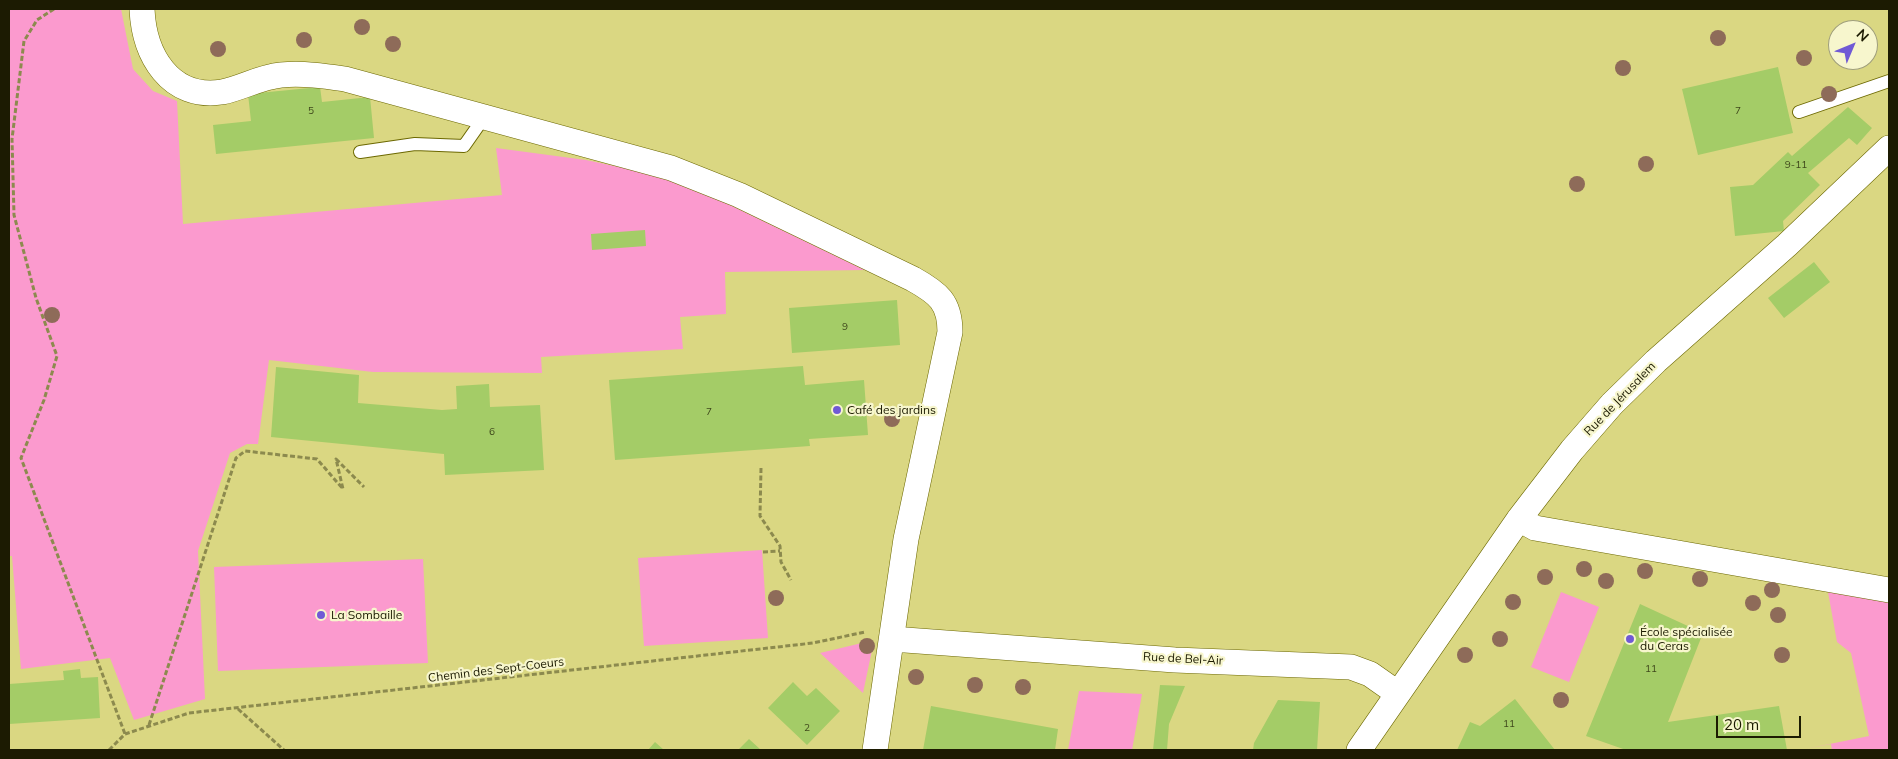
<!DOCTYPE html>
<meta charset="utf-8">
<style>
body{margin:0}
#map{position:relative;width:1898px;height:759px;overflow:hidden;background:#dad782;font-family:Mulish,sans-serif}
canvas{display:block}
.frame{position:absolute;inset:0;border:10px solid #1c1b02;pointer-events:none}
.north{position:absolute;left:1828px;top:20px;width:50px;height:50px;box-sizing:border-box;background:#f7f6cd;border:1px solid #9f9e7c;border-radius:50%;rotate:45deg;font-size:14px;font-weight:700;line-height:20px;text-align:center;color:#1c1b02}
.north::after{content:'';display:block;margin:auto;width:18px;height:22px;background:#705ad5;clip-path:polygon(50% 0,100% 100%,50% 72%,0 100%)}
.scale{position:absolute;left:1716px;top:716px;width:85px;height:22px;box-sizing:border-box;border:2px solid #1c1b02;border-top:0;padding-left:6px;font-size:15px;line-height:18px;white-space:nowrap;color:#1c1b02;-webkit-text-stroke:4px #f7f6cd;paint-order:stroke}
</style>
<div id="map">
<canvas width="1898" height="759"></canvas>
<div class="frame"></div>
<div class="north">N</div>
<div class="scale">20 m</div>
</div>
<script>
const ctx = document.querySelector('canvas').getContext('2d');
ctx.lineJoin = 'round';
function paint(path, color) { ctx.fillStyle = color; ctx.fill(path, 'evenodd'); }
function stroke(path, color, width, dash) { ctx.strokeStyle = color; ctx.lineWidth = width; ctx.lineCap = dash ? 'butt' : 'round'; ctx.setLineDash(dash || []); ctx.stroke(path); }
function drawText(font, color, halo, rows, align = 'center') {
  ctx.font = font + ' Mulish,sans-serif'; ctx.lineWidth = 4.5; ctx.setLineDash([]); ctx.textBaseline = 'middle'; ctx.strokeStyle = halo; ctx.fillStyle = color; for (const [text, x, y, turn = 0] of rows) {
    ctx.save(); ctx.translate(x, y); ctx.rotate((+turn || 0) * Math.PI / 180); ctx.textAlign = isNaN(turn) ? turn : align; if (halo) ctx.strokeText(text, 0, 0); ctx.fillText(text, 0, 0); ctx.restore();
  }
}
paint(new Path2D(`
 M9 9H121L133 69 153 91 177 101 183 224 502 195 496 148 586 160 676 179 865 270 725 272 726 314 680 317 683 349 541 357 542 373 373 372 269 360 258 444H247L230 453 198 551 205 699 134 720 110 658 21 669 12 556H9Z
 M762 550 768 638 644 646 638 558Z
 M423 559 428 663 218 671 214 567Z
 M1847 589 1889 596V750H1832L1831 744 1805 749 1869 736 1851 653 1837 642 1828 592Z
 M1561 592 1599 607 1569 682 1531 667Z
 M862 643 870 644 872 650 863 693 820 653Z
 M1079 691 1142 694 1132 750H1068Z`), '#fb9ace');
paint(new Path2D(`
 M1778 67 1793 133 1698 155 1682 89Z
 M320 87 322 102 370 97 374 138 216 154 213 125 251 121 248 94Z
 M1848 107 1872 128 1857 145 1849 138 1808 173 1820 185 1783 221 1784 231 1735 236 1730 187 1753 185 1788 152 1792 156Z
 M645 230 646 246 592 250 591 234Z
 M1814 262 1830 282 1784 318 1768 298Z
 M897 300 900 345 792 353 789 308Z
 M803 366 805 385 864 380 868 435 809 439 810 446 615 460 609 380Z
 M276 367 359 375 358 403 442 410 457 409 456 386 489 384 490 407 540 405 544 470 445 475 444 454 271 437Z
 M1640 604 1703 633 1668 722 1779 706 1787 750H1626L1586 736Z
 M80 669 81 678 98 677 100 718 9 724V684L64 680 63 671Z
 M793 682 807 696 816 688 840 711 807 745 768 708Z
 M1160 685 1185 686 1169 724 1167 750H1153Z
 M1515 699 1555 750H1457L1470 722 1480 726Z
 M1278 700 1320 702 1317 750H1253L1254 743Z
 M931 706 1058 729 1055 750H923Z
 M749 739 761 750H738Z
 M655 742 664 750H648Z`), '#a4cc67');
const service = new Path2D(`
 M1799 112 1889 81
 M360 152 415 144 464 146 485 116`);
const minor = new Path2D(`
 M142 9C144 55 170 100 222 92 242 88 260 77 281 75 303 73 324 76 345 79L671 168 739 195 913 279C938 293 950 302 950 332L906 539 875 750
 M1519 519 1535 528 1889 590
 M892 639 1175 660 1351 667 1370 674 1397 693
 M1359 750 1519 519 1572 450 1612 404 1656 361 1787 245 1889 148`);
stroke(service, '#6c6801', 14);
stroke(minor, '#6c6801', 26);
stroke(new Path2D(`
 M54 9 37 20 24 41 12 139 14 215 36 298 57 356 44 400 21 458 125 734
 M761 468 760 516 780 546 781 562 791 580
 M763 552 780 551
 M238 709 284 750
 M149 725 236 458 245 451 317 459 343 489 336 459 364 487
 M109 750 125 734 189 713 813 643 865 632`), '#8c8a4e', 3, [5, 2.5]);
stroke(service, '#fff', 12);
stroke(minor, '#fff', 25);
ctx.fillStyle = '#8e6b59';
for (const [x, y] of [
 [362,27],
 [1718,38],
 [304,40],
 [393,44],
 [218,49],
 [1804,58],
 [1623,68],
 [1829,94],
 [1646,164],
 [1577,184],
 [52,315],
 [892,419],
 [1584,569],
 [1645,571],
 [1545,577],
 [1700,579],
 [1606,581],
 [1772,590],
 [776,598],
 [1513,602],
 [1753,603],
 [1778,615],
 [1500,639],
 [867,646],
 [1465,655],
 [1782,655],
 [916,677],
 [975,685],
 [1023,687],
 [1561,700]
]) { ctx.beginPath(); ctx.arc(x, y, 8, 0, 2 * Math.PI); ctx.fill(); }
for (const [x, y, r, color] of [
 [837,410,5,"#705ad5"],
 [321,615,5,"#705ad5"],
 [1630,639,5,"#705ad5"]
]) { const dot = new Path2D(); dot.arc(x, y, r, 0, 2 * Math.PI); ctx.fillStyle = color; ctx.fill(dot); stroke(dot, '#f7f6cd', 2); }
drawText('10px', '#3e471b', null, [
 ["5",311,111],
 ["7",1738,111],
 ["9-11",1796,165],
 ["9",845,327],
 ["7",709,412],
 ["6",492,432],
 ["11",1651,669],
 ["11",1509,724],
 ["2",807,728]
]);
drawText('12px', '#1c1b02', '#f7f6cd', [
 ["Rue de Jérusalem",1620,399,-46],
 ["Rue de Bel-Air",1183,659,3],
 ["Chemin des Sept-Coeurs",496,670,-7]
]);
drawText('12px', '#1c1b02', '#f7f6cd', [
 ["Café des jardins",847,410],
 ["La Sombaille",331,615],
 ["École spécialisée",1640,632],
 ["du Ceras",1640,646]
], 'left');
</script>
